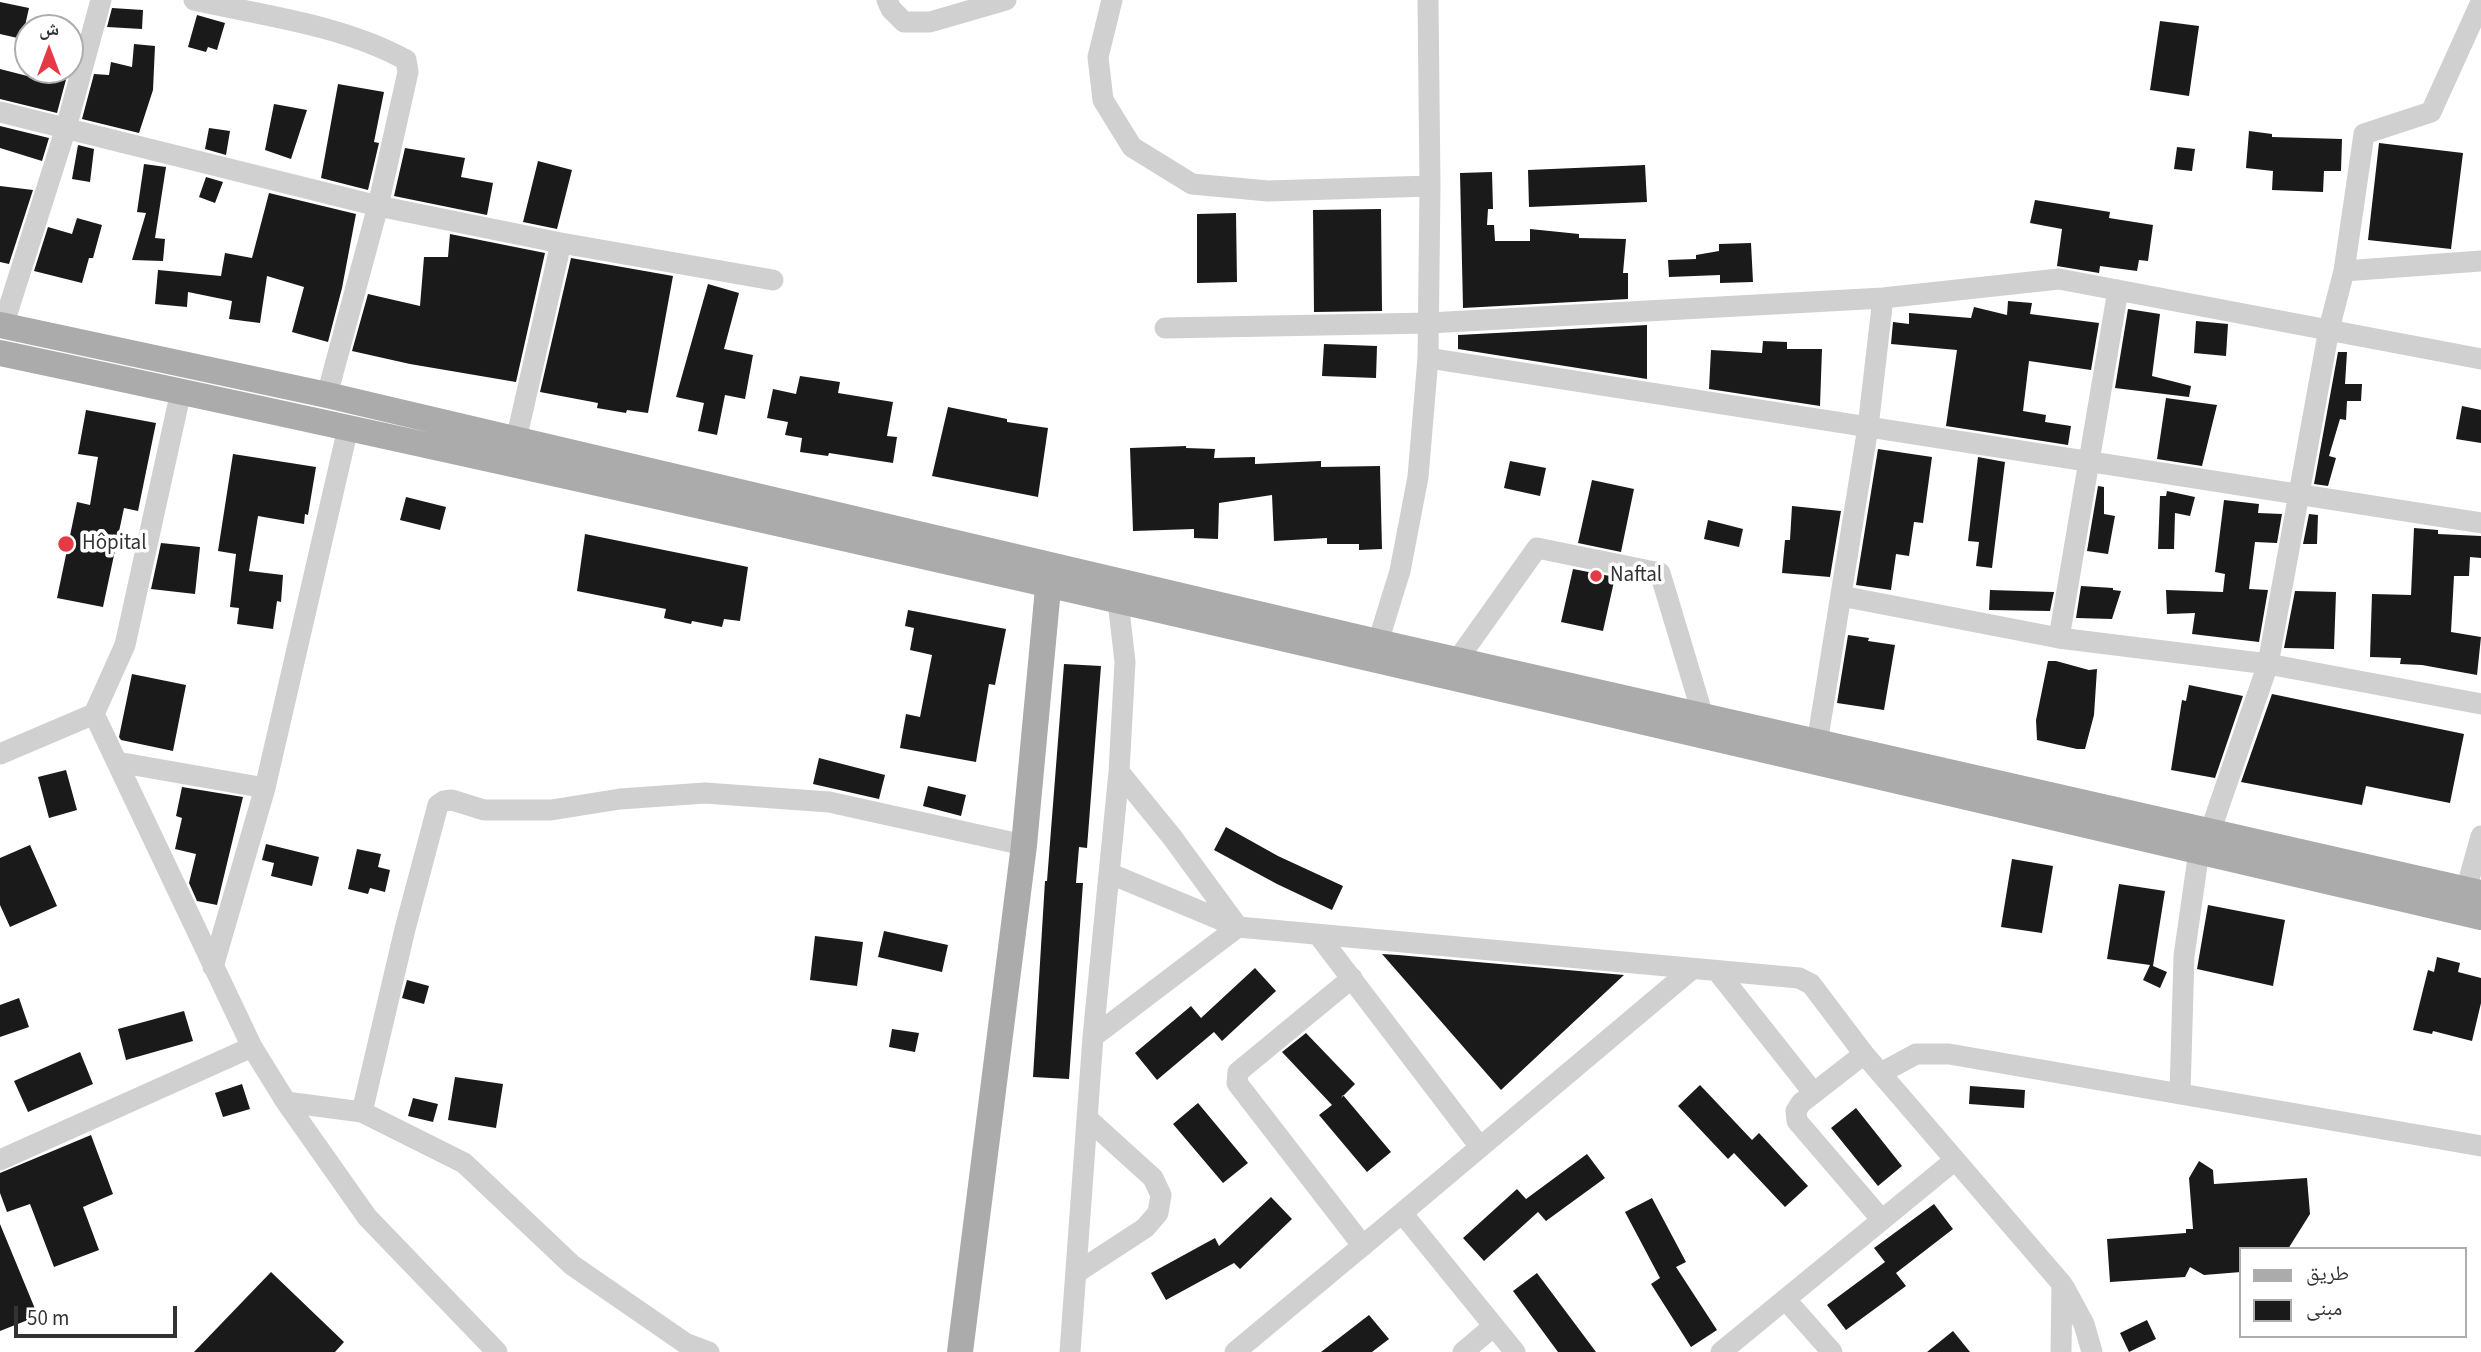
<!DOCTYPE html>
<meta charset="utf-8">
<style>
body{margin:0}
#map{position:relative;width:2481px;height:1352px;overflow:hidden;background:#fff;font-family:"Source Sans 3","Noto Naskh Arabic",sans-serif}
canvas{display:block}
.legend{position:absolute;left:2239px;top:1247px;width:228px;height:91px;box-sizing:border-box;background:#fff;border:2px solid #adadad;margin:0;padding:9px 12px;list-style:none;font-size:21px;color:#333}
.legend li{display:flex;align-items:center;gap:14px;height:35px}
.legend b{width:35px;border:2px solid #adadad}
.north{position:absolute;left:14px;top:14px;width:70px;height:70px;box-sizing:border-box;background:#fff;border:2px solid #adadad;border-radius:50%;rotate:0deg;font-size:19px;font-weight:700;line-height:28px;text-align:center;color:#333}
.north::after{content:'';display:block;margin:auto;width:24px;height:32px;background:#e63946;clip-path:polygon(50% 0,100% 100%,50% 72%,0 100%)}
.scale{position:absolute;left:14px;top:1306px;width:163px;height:32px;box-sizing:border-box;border:4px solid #333;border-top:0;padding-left:9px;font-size:21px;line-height:24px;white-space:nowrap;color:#333;-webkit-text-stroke:5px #fff;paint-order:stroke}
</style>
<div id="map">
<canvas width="2481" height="1352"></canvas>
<ul class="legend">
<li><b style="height:9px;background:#ababab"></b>طريق</li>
<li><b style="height:19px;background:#1a1a1a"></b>مبنى</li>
</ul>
<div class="north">ش</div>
<div class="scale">50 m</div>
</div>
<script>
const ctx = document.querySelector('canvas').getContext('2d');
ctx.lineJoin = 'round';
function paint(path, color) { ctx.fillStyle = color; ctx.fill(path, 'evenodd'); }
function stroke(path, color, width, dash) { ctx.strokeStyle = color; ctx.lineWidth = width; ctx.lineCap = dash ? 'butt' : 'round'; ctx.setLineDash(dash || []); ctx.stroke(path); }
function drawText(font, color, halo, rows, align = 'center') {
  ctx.font = font + ' "Source Sans 3",sans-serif'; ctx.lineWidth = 7; ctx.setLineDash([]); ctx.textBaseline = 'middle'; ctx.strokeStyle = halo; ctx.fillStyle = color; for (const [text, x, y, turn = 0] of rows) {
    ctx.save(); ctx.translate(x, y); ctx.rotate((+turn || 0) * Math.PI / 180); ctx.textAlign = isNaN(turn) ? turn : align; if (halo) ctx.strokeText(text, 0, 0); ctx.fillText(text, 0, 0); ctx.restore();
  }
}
paint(new Path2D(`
 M0 2 29 8 22 39 0 34Z
 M112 8 143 10 142 29 107 27Z
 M197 15 225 23 217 50 208 47 206 52 188 47Z
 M2160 21 2199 26 2189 96 2150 90Z
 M134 44 155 46 153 90 139 133 82 119 94 74 109 75 111 62 132 67Z
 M0 69 43 80 45 70 68 72 57 113 0 99Z
 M338 84 384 92 374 142 379 143 368 190 321 178Z
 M274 104 307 110 291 159 265 150Z
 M0 126 49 138 42 161 0 148Z
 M209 128 230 131 226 155 205 149Z
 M2249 131 2272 134V137L2342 139 2341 171H2324L2323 192 2272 190 2273 171 2246 168Z
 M2379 143 2463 153 2451 249 2368 240Z
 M78 145 94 149 90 182 72 179Z
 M2177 147 2195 149 2192 171 2174 169Z
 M405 148 465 158 461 177 493 183 487 215 394 196Z
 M538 161 572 170 557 229 523 222Z
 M144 164 166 167 155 238 165 239 163 261 132 260 146 213 137 212Z
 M1645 165 1647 202 1529 207 1528 170Z
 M1492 172 1493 209H1488L1487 225H1494L1495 241H1530V229L1579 234V238L1626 239 1623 273H1628V299L1463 308 1460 173Z
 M206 177 223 182 215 203 199 197Z
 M0 186 33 190 9 264 0 262Z
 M269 193 356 214 342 288 328 342 292 332 304 287 267 276 260 323 229 319 232 301 188 292 187 307 155 304 158 270 221 276 225 253 252 258Z
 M2035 200 2110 212 2109 218 2153 225 2148 261 2139 260 2137 271 2100 266 2099 273 2057 266 2062 229 2030 223Z
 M1381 209 1382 311 1314 312 1313 210Z
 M1236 213 1237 282 1197 283V214Z
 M77 218 102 225 93 258H89L82 283 34 271 48 227 72 234Z
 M450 234 545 253 516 382 410 364 352 351 368 294 420 306 424 257H448Z
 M1751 243 1753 282 1720 283V275L1669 277 1668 260 1696 259V255L1719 251V244Z
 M571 258 673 276 648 413 627 410 626 413 597 408 598 403 540 392Z
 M708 284 739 293 724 349 753 355 745 399 725 395 717 435 698 431 704 403 676 397Z
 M2008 301 2032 303 2030 314 2099 323 2091 370 2029 361 2023 411 2046 415 2045 422 2071 426 2068 445 1946 426 1957 350 1891 344 1893 322 1909 324V313L1971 318 1974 307 2007 315Z
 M2128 309 2160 314 2152 376 2191 386 2189 397 2115 388Z
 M2196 321 2228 324 2226 356 2194 353Z
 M1647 325V379L1458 349V335Z
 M1763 341 1787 342V349H1822L1820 406 1709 389 1711 350 1762 353Z
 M1324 344 1377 346 1376 378 1322 376Z
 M2338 352H2347L2345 384H2362L2361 401H2347L2346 420 2340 419 2329 456 2336 458 2328 486 2314 484Z
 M800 376 840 382 838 393 893 402 887 436 897 437 893 463 829 453 828 456 800 452 802 438 785 435 788 422 767 418 773 389 796 394Z
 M2166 398 2217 405 2202 466 2157 459Z
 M2462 406 2481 410V443L2456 439Z
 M948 407 1007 419V422L1048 428 1038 497 932 476Z
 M86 410 156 423 138 511 124 508 103 607 57 598 77 502 90 505 98 457 78 454Z
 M1186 446V448L1215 449 1214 458 1255 457V464L1321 461V467L1380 466 1382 549 1359 550V544H1327V538L1274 541 1272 495 1219 503 1218 539 1194 538V529L1133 531 1130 448Z
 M1878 449 1932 457 1923 523 1914 522 1909 556 1896 554 1891 590 1856 585Z
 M233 454 316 467 308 515 305 514 304 524 258 516 249 571 283 575 281 602 277 601 273 629 237 624 239 608 230 607 236 554 218 551Z
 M1978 457 2005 462 1992 568 1976 566 1979 542 1968 541Z
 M1510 461 1546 468 1540 496 1504 488Z
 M1592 480 1634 489 1621 552 1578 543Z
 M2098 486 2104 487V514L2115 516 2108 554 2087 551Z
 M2167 491 2195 497 2190 516 2175 513 2174 549H2158L2160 496H2166Z
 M406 497 446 507 440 530 400 520Z
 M2224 500 2259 504 2258 513 2282 514 2277 543 2255 542 2249 589 2268 590 2259 642 2192 634 2195 613 2167 614 2166 590 2223 592 2225 574 2215 572Z
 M1792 506 1841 511 1830 577 1782 573 1785 540H1790Z
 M2309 514 2318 515 2317 544H2303Z
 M1708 520 1743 529 1739 547 1704 539Z
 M2414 528 2438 530V534L2481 536V558L2470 557 2469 576H2454L2451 632 2481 637 2477 675 2422 665 2400 664 2401 658 2370 657 2372 594 2411 595Z
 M585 534 748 567 740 621 724 619 722 627 692 621 691 624 664 618 666 609 577 591Z
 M161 543 200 547 195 594 151 589Z
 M1573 569 1615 577 1603 631 1561 622Z
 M2081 586 2113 588V590L2121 591 2112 619 2076 618Z
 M1990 590 2054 592 2050 611 1989 610Z
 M2295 591 2336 592 2334 649 2284 648Z
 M908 610 1006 629 995 685 989 684 976 762 900 748 906 714 920 717 932 655 910 650 914 628 905 626Z
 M1848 635 1869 638 1868 641 1895 645 1884 710 1837 703Z
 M2048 661H2056L2089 670 2097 669 2094 715 2085 749H2077L2037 740 2036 720Z
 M1064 664 1101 666 1087 848 1079 847 1076 883H1083L1069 1079 1033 1077 1045 881H1047Z
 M132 674 186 685 173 751 121 740 119 737Z
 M2189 685 2243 696 2215 778 2171 770 2182 700 2186 701Z
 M2272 694 2464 734 2450 803 2366 786 2362 805 2241 782Z
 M819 758 885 775 879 799 813 784Z
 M66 770 77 810 49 818 38 777Z
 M928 786 966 795 961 816 923 806Z
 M182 787 243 797 217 905 197 901 189 883 196 854 175 849 182 818 176 816Z
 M1226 827 1278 856 1343 886 1332 910 1277 884 1214 850Z
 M266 844 319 857 312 886 271 876 274 863 262 860Z
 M30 845 57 906 10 927 0 905V858Z
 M357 849 381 854 378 867 390 870 385 892 370 888 368 894 348 889Z
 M2012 859 2053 866 2042 933 2001 927Z
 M2119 884 2165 891 2153 966 2167 972 2160 988 2143 980 2150 965 2107 959Z
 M2208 905 2285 920 2273 986 2197 969Z
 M884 931 948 945 942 972 878 957Z
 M815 936 863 942 857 986 810 980Z
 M1382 954 1398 955 1624 975 1501 1090Z
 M2437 957 2460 963 2458 972 2481 978V1003L2472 1041 2433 1031 2432 1034 2413 1030 2428 970 2434 972Z
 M1255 968 1276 991 1222 1041 1214 1032 1157 1080 1135 1053 1191 1006 1201 1018Z
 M407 980 429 986 424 1004 402 998Z
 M19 998 29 1027 0 1037V1005Z
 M184 1011 193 1041 126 1060 118 1029Z
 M892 1029 919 1033 915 1052 889 1047Z
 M1306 1033 1355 1084 1341 1098 1343 1095 1391 1152 1367 1172 1319 1115 1332 1105 1282 1052Z
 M80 1052 93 1084 28 1112 14 1081Z
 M455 1077 503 1084 496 1128 448 1120Z
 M242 1084 250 1109 223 1117 215 1093Z
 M1700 1085 1752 1140 1759 1133 1808 1186 1785 1207 1734 1153 1728 1159 1678 1106Z
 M1970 1086 2025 1090 2024 1108 1969 1104Z
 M413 1098 438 1104 433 1122 408 1116Z
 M1198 1103 1248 1163 1223 1183 1173 1124Z
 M1856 1108 1902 1166 1878 1186 1831 1128Z
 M91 1135 113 1194 83 1207 99 1250 54 1267 30 1204 7 1212 0 1193V1173Z
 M1587 1154 1605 1178 1546 1221 1538 1212 1484 1261 1463 1238 1517 1189 1526 1199Z
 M2199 1161 2213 1170 2214 1184 2307 1178 2310 1214 2288 1249H2241V1272L2204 1275 2190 1267 2185 1277 2110 1282 2107 1239 2186 1233V1229H2193L2189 1178Z
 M1271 1197 1292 1219 1240 1269 1234 1263 1166 1300 1151 1273 1215 1238 1219 1246Z
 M1652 1198 1686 1262 1676 1267 1717 1330 1691 1347 1651 1284 1660 1278 1625 1212Z
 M1934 1204 1953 1229 1896 1273 1906 1286 1846 1330 1827 1305 1885 1262 1874 1248Z
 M0 1224 38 1316 0 1331Z
 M271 1272 344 1342 335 1352H194Z
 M1537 1273 1596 1352H1558L1513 1291Z
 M1369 1315 1389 1339 1372 1352H1321Z
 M2147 1320 2156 1339 2129 1352 2120 1333Z
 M1953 1331 1970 1352H1927Z`), '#1a1a1a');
stroke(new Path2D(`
 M194 0C264 16 343 25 406 60L408 72 378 206 327 395
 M887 0 891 9 904 22H930L1006 0
 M1112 0 1098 57 1103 100 1132 147 1192 184 1268 191 1430 186
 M0 112 378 206 561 243 773 280
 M2344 271 2481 261
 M3 326 66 128 101 0
 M1165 328 1429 323 1883 298 2059 279 2481 359
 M1428 358 2481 523
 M516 440 561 243
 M1841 596 2059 638 2268 664 2481 704
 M2059 638 2118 290
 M1374 655 1400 571 1418 477 1428 358 1430 186 1428 0
 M1458 659 1537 548 1660 573 1703 716
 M0 754 94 714
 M1815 756 1868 427 1883 298
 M117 762 265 788
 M1119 772 1172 837 1238 927 1799 978 1811 984 1864 1054 2062 1284 2061 1352
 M1111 874 1238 927
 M2466 890 2481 836
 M1319 936 1480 1147
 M213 967 265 788 348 428
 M1717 971 1813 1092
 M1352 978 1238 1072 1237 1083 1363 1246
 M1093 1037 1238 927
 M252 1047 286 1102 367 1217 497 1352
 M1864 1054 1801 1103 1796 1111 1797 1121 1882 1220
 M1881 1073 1916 1054H1949L2481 1146
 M2180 1094 2184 956 2199 851 2210 832 2268 664 2329 329 2344 271 2364 134 2431 112 2481 2
 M286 1102 362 1112 464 1163 572 1265 685 1343 709 1352
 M362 1112 405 929 438 805 444 801 452 800 484 810H551L620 799 705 793 829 802 1024 845
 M0 1160 252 1047 94 714 125 645 181 391
 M1076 1273 1145 1228 1158 1213 1161 1195 1153 1178 1089 1120
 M2064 1287 2084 1324 2092 1352
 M1786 1300 1832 1352
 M1070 1352 1093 1037 1119 772 1125 662 1118 601
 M1235 1352 1402 1213
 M1463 1352 1494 1326
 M1515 1352 1402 1213 1692 969
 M1721 1352 1955 1160`), '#d0d0d0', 21);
stroke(new Path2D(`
 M0 325 327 395 1377 642 2481 893
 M0 353C830 529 1655 725 2481 917
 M960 1352 1024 845 1050 567`), '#ababab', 26);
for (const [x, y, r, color] of [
 [66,544,9,"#e63946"],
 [1596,576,7,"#e63946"]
]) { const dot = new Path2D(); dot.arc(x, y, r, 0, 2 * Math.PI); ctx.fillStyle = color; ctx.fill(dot); stroke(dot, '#fff', 2.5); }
drawText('21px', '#333', '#fff', [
 ["Hôpital",82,544],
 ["Naftal",1610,576]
], 'left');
</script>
